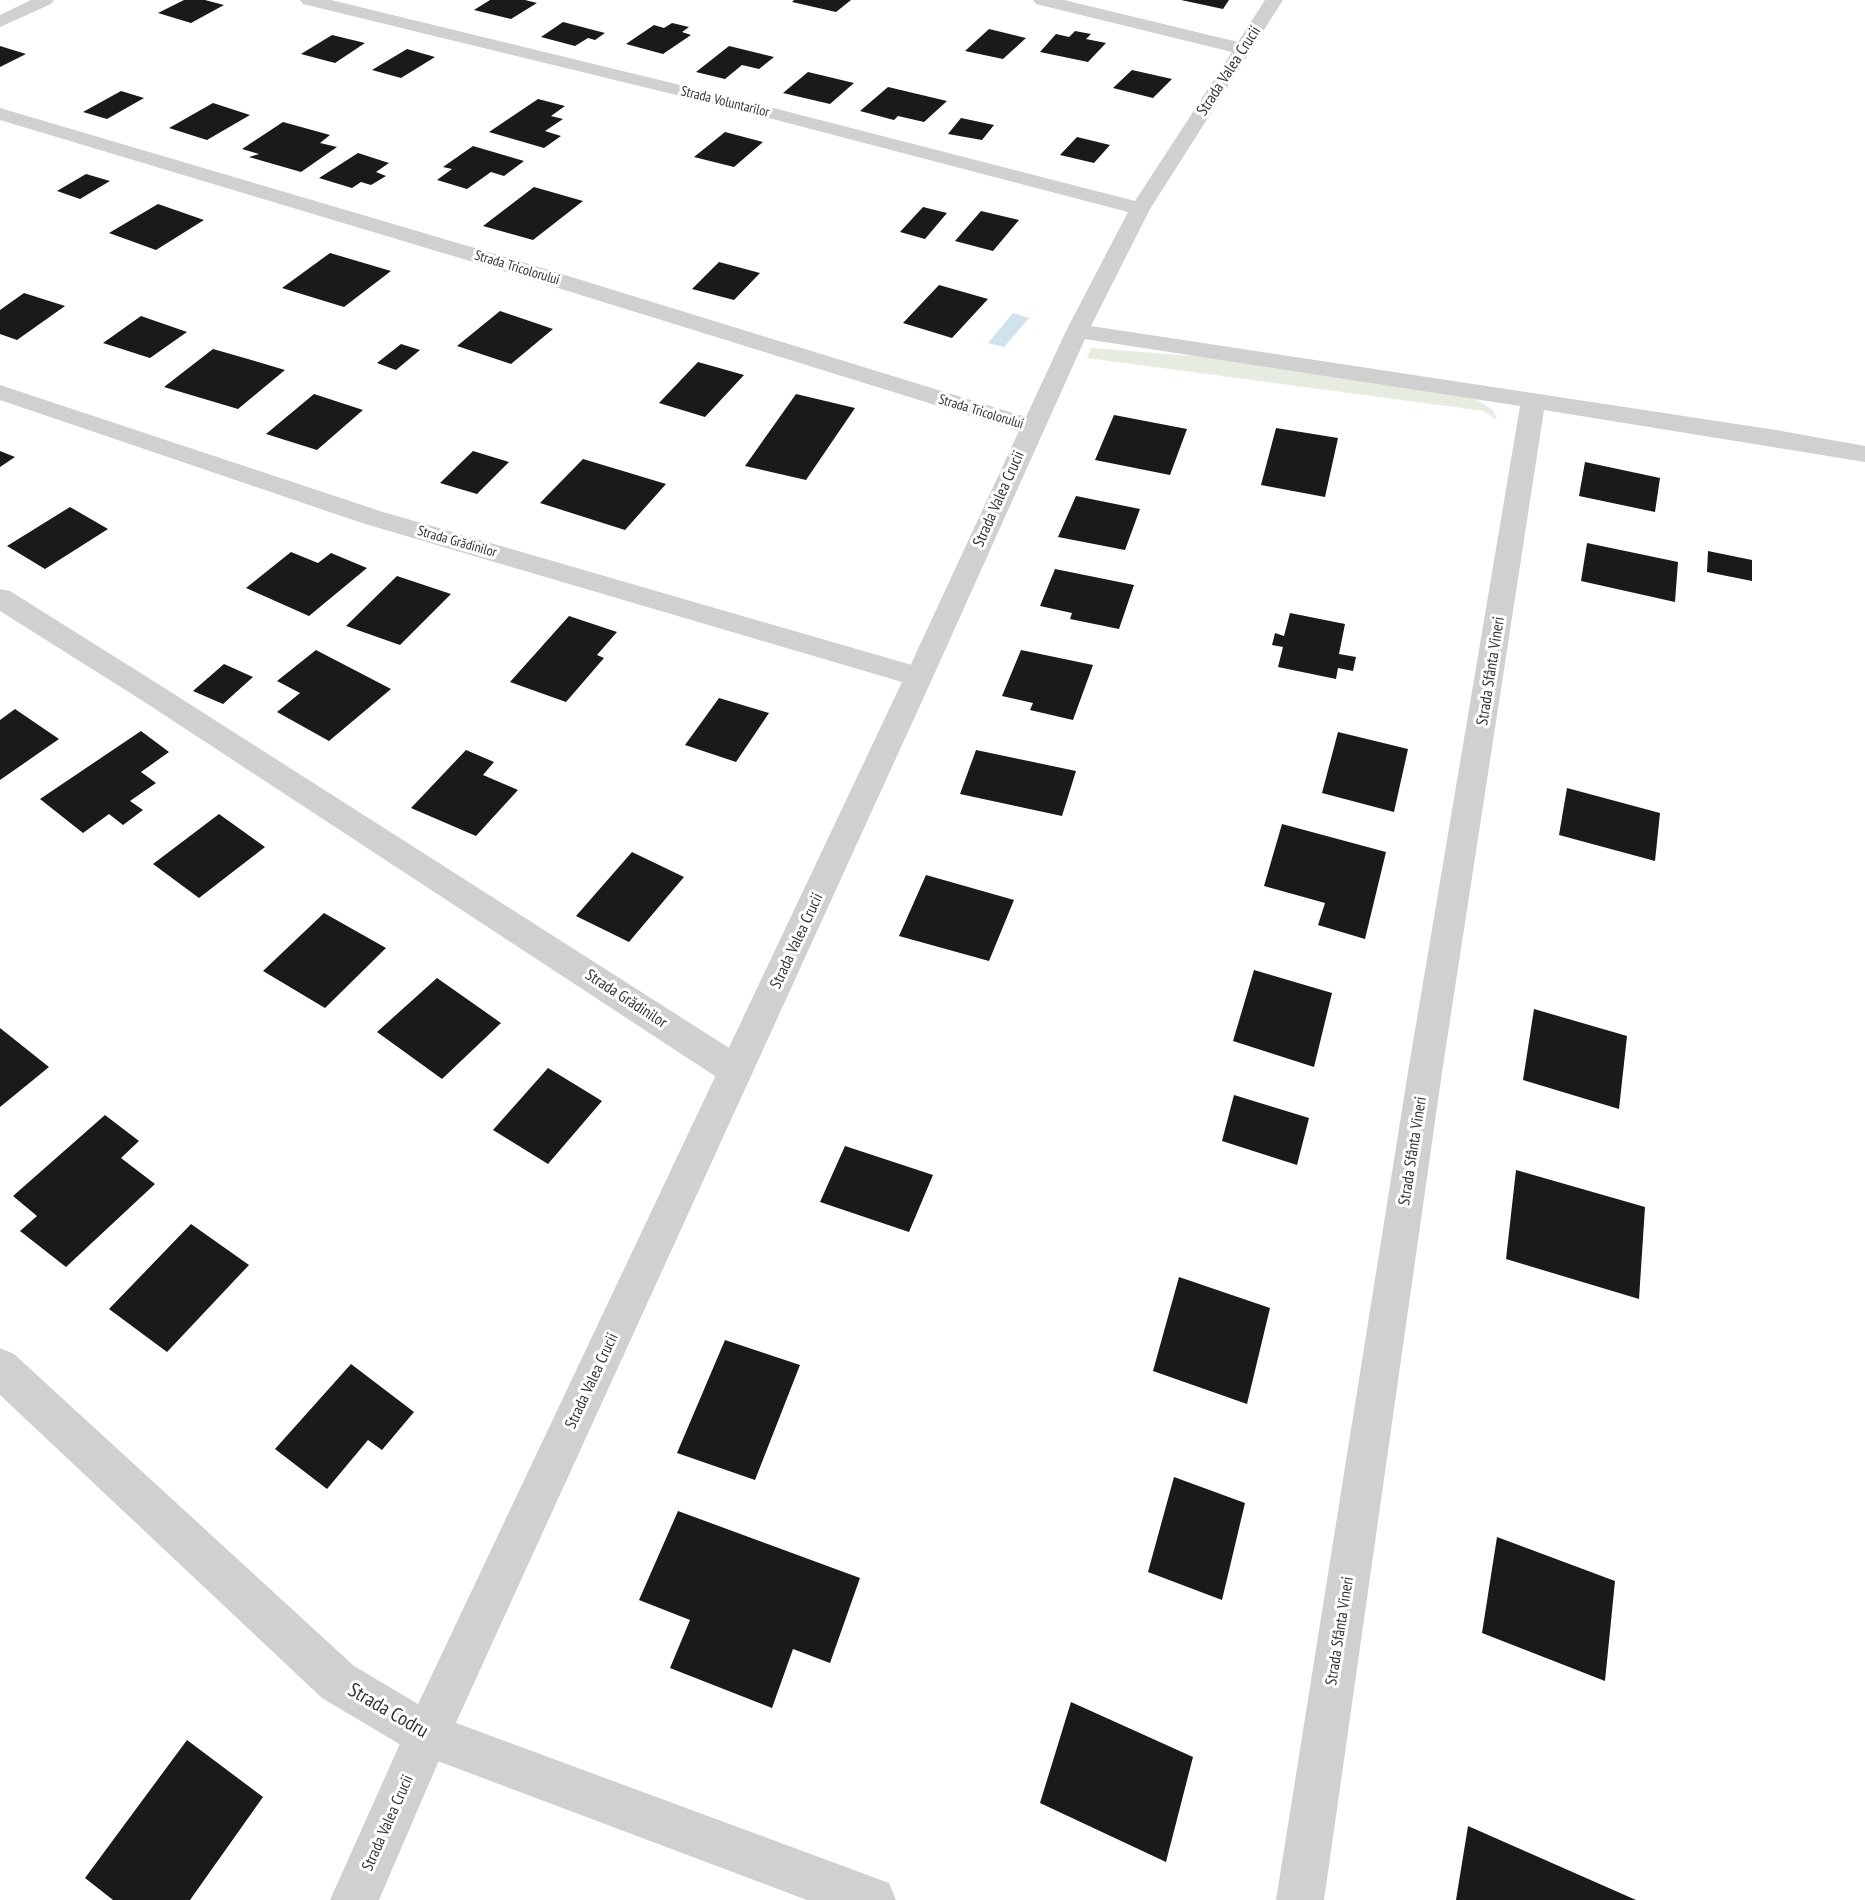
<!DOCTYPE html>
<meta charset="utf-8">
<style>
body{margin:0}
canvas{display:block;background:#fff}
</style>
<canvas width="1865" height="1900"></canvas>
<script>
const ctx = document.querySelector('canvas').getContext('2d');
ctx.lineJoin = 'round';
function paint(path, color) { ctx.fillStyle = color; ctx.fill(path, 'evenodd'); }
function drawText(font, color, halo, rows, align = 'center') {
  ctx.font = font + ' "PT Sans Narrow",sans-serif'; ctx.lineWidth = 6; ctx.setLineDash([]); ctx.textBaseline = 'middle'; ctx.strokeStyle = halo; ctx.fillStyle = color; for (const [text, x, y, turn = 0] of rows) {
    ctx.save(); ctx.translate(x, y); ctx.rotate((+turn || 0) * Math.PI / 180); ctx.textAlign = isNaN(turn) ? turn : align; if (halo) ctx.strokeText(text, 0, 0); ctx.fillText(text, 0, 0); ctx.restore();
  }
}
paint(new Path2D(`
 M1091 348 1217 358 1475 399 1493 410 1497 420 1484 411 1087 358Z`), '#e6ecdf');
paint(new Path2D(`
 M1013 313 1029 318 1004 347 988 343Z`), '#cfe2ee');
paint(new Path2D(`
 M184 0H205L224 5 191 23 158 13Z
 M490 0H525L537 3 511 19 474 10Z
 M794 0H851L836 12 792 2Z
 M1181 0H1229L1223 9Z
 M563 22 605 33 595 40 588 38 575 46 541 37Z
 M672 23 689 27 682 32 691 35 663 54 626 44 654 25 664 28Z
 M989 29 1026 38 1003 59 965 51Z
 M1075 31 1091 34 1086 39 1106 43 1088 62 1040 52 1056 34 1069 37Z
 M332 35 365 43 335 63 301 54Z
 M0 46 26 54 0 67Z
 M729 46 774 57 759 69 742 65 725 79 696 72Z
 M407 49 435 57 401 78 372 70Z
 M1132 70 1172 79 1153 98 1113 88Z
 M808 72 854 83 830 104 783 93Z
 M888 87 947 101 924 122 898 116 894 120 860 111Z
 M121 91 144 98 107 119 83 112Z
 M538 99 565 106 551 116 563 119 545 131 561 136 544 148 489 132Z
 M213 103 250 115 207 140 169 128Z
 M961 118 994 125 982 140 948 134Z
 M283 122 330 135 320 143 337 147 301 172 249 157 259 154 242 149Z
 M725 132 763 142 734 167 694 157Z
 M1077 137 1110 145 1094 163 1060 155Z
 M473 146 524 161 504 176 491 172 467 189 437 180 452 169 443 167Z
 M358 153 389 163 376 172 386 176 371 185 361 182 352 188 319 178Z
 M86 174 110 181 80 199 57 191Z
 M534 187 583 201 533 240 483 226Z
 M158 204 204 220 156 250 109 233Z
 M923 207 947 213 925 239 900 232Z
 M981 211 1019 220 993 251 955 241Z
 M330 253 391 271 344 307 282 288Z
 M719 262 760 273 734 300 692 289Z
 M939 285 988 299 952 338 903 323Z
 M24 293 65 306 17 340 0 334V310Z
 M500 311 553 329 511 364 457 346Z
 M141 316 187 332 150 358 103 343Z
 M401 344 420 350 396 370 377 363Z
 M213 349 248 359 285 370 238 409 164 387Z
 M698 362 744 375 705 417 659 403Z
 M314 394 363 410 317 450 266 434Z
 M796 394 855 408 806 480 745 466Z
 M1114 415 1187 429 1170 475 1095 460Z
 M1276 428 1338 438 1325 497 1261 485Z
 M0 451 15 457 0 467Z
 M473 451 509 462 477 494 440 483Z
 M583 459 623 471 666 484 625 530 540 503Z
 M1585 462 1660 478 1655 512 1579 496Z
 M1076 496 1140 509 1125 550 1058 537Z
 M70 507 108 529 45 569 7 546Z
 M1587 543 1678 562 1675 602 1581 581Z
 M1708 551 1752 560V581L1707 572Z
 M291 552 318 563 331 553 367 568 309 616 246 588Z
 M1055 569 1134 585 1119 629 1070 619 1072 613 1040 606Z
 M397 576 451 594 400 645 346 626Z
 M1290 613 1345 624 1339 654 1356 657 1353 671 1338 668 1336 679 1278 667 1283 647 1272 645 1275 633 1284 636Z
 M569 616 617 632 597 655 604 658 566 702 510 682Z
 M316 650 391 689 329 741 277 712 300 693 277 681Z
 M1021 650 1093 665 1073 720 1030 710 1033 703 1002 696Z
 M224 664 253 677 223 704 193 691Z
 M719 698 769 713 736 762 685 745Z
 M15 709 59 739 0 780V720Z
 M141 731 169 752 141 772 156 783 130 801 143 810 123 825 109 814 83 833 40 799Z
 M1338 732 1408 749 1394 812 1322 793Z
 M466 750 494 762 483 775 518 790 476 836 411 808Z
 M976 750 1076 771 1062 816 960 794Z
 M1567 788 1660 813 1655 861 1559 835Z
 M219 814 265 847 199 898 153 864Z
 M1282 824 1386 852 1365 939 1318 925 1325 903 1264 886Z
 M632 852 684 877 629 942 576 916Z
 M926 875 1014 900 989 961 899 936Z
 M324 913 386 948 325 1008 263 971Z
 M1254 970 1332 993 1314 1067 1233 1041Z
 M437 978 501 1023 442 1079 377 1032Z
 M1534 1009 1627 1036 1619 1109 1523 1080Z
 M0 1028 49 1067 0 1107Z
 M548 1068 602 1101 548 1164 493 1130Z
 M1234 1095 1309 1118 1297 1165 1222 1141Z
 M105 1115 139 1141 121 1158 155 1184 66 1267 20 1231 37 1216 13 1196Z
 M845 1146 933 1175 909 1232 820 1202Z
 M1516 1170 1645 1207 1639 1299 1506 1259Z
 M191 1224 249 1265 167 1352 109 1309Z
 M1179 1277 1270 1308 1247 1404 1153 1371Z
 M725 1340 800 1365 755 1480 677 1453Z
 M351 1364 414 1412 382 1450 368 1440 327 1489 275 1449Z
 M1174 1477 1245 1503 1222 1600 1148 1572Z
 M678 1511 860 1578 830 1663 793 1649 772 1708 670 1668 690 1620 639 1600Z
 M1497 1537 1615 1581 1605 1681 1482 1633Z
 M1071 1702 1193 1757 1166 1862 1040 1803Z
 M187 1740 263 1797 190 1900H113L85 1878Z
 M1468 1826 1636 1900H1456Z`), '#1a1a1a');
paint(new Path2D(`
 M31 0H54L51 4 0 27V15Z
 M300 0H331L754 103 1135 201 1232 52 1036 4 1033 0H1064L1238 42 1265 0H1283L1150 209 1091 326 1776 430 1865 446V462L1544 410 1442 1072 1324 1900H1276L1408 1072 1520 406 1085 339 933 677 929 684 919 687 909 684 905 677 1019 431 513 274 0 120V108L529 264 1026 417 1066 331 1128 212 742 111 303 4Z
 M0 589 10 591 166 689 748 1060 753 1071 748 1082 736 1086 724 1082 146 703 0 611Z
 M0 1348 14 1354 354 1666 440 1717 889 1883 896 1900H807L411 1751 322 1698 0 1395Z`), '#d0d0d0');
paint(new Path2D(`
 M0 385 380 511 929 670 933 677 443 1751 379 1900H330L411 1719 902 682 362 523 0 400Z`), '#d0d0d0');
drawText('14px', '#333', '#fff', [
 ["Strada Voluntarilor",725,102,14],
 ["Strada Tricolorului",517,268,17],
 ["Strada Tricolorului",981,412,17],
 ["Strada Grădinilor",457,542,16]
]);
drawText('16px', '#333', '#fff', [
 ["Strada Valea Crucii",1229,71,-57],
 ["Strada Valea Crucii",999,499,-66],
 ["Strada Sfânta Vineri",1491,671,-81],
 ["Strada Valea Crucii",797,941,-65],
 ["Strada Grădinilor",626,999,33],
 ["Strada Sfânta Vineri",1413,1151,-81],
 ["Strada Valea Crucii",592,1381,-65],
 ["Strada Sfânta Vineri",1340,1631,-81],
 ["Strada Valea Crucii",388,1823,-66]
]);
drawText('20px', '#333', '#fff', [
 ["Strada Codru",388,1711,30]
]);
</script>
